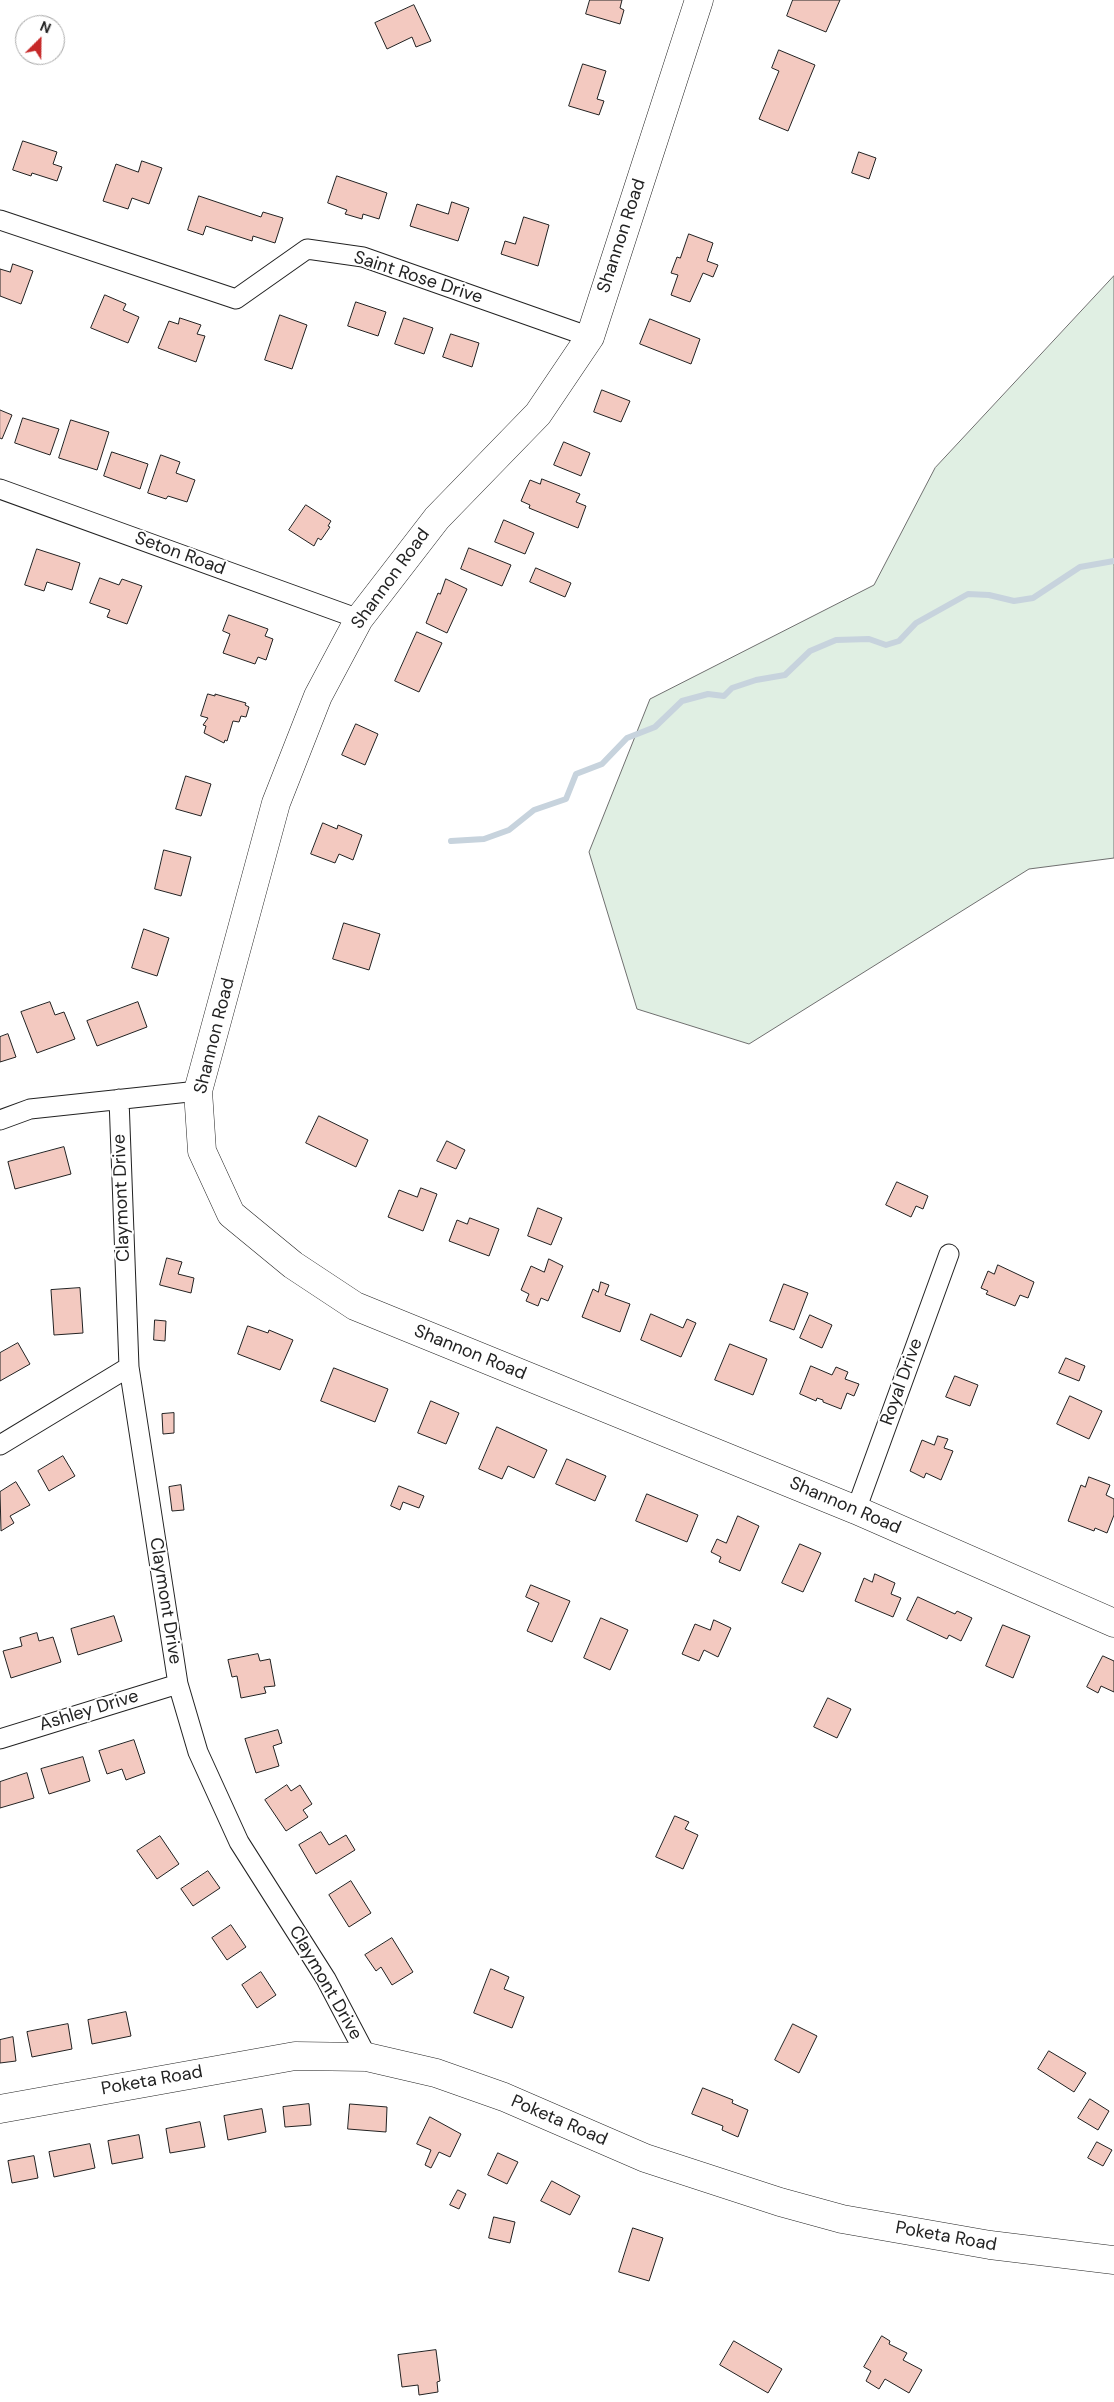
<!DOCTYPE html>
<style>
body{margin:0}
#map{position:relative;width:1114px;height:2402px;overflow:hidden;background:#fff;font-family:"DM Sans",sans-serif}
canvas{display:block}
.north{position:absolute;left:15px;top:15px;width:50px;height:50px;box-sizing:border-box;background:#fff;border:1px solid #a7a7a7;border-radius:50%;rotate:23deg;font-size:14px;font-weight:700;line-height:20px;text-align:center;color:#222}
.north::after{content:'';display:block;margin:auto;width:18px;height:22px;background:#c62828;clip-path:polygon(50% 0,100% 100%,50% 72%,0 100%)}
</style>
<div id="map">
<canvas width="1114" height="2402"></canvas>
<div class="north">N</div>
</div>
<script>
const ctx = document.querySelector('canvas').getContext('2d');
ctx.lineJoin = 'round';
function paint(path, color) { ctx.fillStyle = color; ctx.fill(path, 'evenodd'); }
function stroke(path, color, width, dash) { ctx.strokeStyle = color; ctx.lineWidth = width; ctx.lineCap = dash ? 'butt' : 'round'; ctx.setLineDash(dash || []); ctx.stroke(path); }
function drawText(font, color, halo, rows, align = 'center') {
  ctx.font = font + ' "DM Sans",sans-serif'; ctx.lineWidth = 4; ctx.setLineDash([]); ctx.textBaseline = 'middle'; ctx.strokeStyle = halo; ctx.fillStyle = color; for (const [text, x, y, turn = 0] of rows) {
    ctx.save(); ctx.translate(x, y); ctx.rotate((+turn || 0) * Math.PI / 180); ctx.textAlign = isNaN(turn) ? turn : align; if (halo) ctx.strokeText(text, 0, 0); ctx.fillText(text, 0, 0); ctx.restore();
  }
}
const green = new Path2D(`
 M1114 276V858L1029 869 749 1044 637 1009 589 852 650 699 874 585 935 468Z`);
paint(green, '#e0efe3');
stroke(green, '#6f6f6f', 1);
stroke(new Path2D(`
 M451 841 484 839 509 830 534 810 566 799 576 774 602 764 627 738 655 727 682 701 708 694 724 696 732 688 756 680 785 675 810 651 836 640 869 639 886 645 899 641 916 623 968 594 989 595 1014 601 1033 598 1080 567 1114 561`), '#c7d3dd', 6);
const building = new Path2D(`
 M590 0H622L620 8 624 10 620 24 586 14Z
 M793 0H840L826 32 787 16Z
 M414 5 431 41 416 47 412 37 387 49 375 23Z
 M779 50 815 65 788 131 759 119 779 71 772 68Z
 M583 64 606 71 597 99 604 101 599 115 569 106Z
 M23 141 57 152 53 164 62 167 57 181 32 173 31 176 13 170Z
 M859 152 876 158 869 179 852 173Z
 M142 161 162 168 149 204 132 198 128 209 103 201 116 164 138 172Z
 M337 176 387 193 379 219 363 214 362 219 345 214 347 210 328 203Z
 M199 196 261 217 263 212 283 218 275 243 253 236 252 241 206 226 203 235 188 230Z
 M452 202 469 208 458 241 410 226 417 204 448 214Z
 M524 217 549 225 538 266 501 254 505 241 515 244Z
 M689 234 713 243 707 261 718 265 713 277 703 273 690 302 671 295 678 275 671 273 677 257 680 258Z
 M13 264 33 271 21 304 0 296V269L10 272Z
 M105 295 126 304 123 310 139 317 128 343 91 328Z
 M356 302 386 312 378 336 348 326Z
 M280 315 307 325 292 369 265 360Z
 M180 318 201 325 197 334 205 336 196 362 158 348 169 321 178 324Z
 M404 318 433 328 424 354 395 344Z
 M650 319 700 339 691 364 640 344Z
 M451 334 479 343 472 367 443 357Z
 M602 390 630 401 621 422 594 412Z
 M0 410 12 415 2 439 0 438Z
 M23 418 59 429 50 455 15 443Z
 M71 420 109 432 97 470 59 458Z
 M564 442 590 453 581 476 554 465Z
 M112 452 148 464 140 489 104 476Z
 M161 455 180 462 176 473 195 480 187 502 168 496 166 499 148 493Z
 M542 479 580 494 576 502 586 506 578 528 529 508 530 505 521 501 530 480 540 484Z
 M306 505 331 521 328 526 330 527 321 540 318 538 314 546 289 530Z
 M504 520 534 533 525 554 495 542Z
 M469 548 511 565 502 586 461 569Z
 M37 549 80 563 72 590 47 582 44 591 25 585Z
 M536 568 571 583 565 597 530 582Z
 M100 578 119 585 122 579 142 586 127 624 107 617 110 610 90 603Z
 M446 579 467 589 447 633 426 623 438 593 440 594Z
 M229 615 268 629 265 636 273 639 266 660 258 657 255 664 223 653 230 634 223 631Z
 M417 632 442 643 419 692 395 681Z
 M208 694 215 696V694L246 703 245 705 249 707 246 717 241 716 239 722 233 721 227 741 225 740 224 743 204 733 206 726 203 725 208 718 201 716Z
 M356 724 378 734 365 765 342 755Z
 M186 776 211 784 201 816 176 809Z
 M323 823 337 829 338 825 362 835 353 860 339 854 335 863 311 854Z
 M164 850 191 857 181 896 155 889Z
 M344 923 380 934 369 970 333 959Z
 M144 929 169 938 157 976 132 968Z
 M50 1002 55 1015 64 1012 75 1039 37 1053 21 1012Z
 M138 1002 147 1027 97 1046 87 1021Z
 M8 1034 16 1057 0 1062V1037Z
 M319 1116 368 1140 356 1167 306 1143Z
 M447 1141 465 1150 456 1169 437 1161Z
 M64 1147 71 1174 15 1189 8 1162Z
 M897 1182 928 1196 923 1209 916 1206 911 1217 886 1205Z
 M421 1188 437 1194 423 1231 388 1217 399 1190 417 1197Z
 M538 1208 562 1218 551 1245 528 1236Z
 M470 1218 499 1229 489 1256 449 1241 457 1220 467 1224Z
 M167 1258 182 1262 178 1274 194 1278 191 1293 160 1285Z
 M549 1259 563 1266 548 1301 541 1298 538 1306 526 1301 529 1294 521 1290 531 1266 544 1272Z
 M998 1265 1034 1282 1028 1298 1020 1295 1015 1306 986 1294 988 1291 981 1288 988 1271 994 1274Z
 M601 1282 609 1285 605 1295 630 1304 620 1332 582 1317 593 1289 598 1292Z
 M784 1284 808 1293 794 1330 770 1321Z
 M80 1288 83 1333 54 1335 51 1290Z
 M651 1314 683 1328 687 1319 696 1323 681 1357 641 1340Z
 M810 1315 832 1325 822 1348 800 1338Z
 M155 1320 166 1321 165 1341 154 1340Z
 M248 1326 268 1333 269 1330 293 1340 280 1370 238 1354Z
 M18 1343 30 1364 0 1381V1353Z
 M730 1344 767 1359 753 1395 715 1380Z
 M1066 1358 1085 1366 1079 1381 1059 1373Z
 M811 1366 832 1375 836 1367 848 1372 845 1379 859 1384 854 1396 847 1393 841 1409 823 1402V1400L817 1398 816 1401 800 1394Z
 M334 1368 388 1389 375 1422 321 1401Z
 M955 1376 978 1385 970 1406 946 1397Z
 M1070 1396 1102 1411 1089 1439 1057 1424Z
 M431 1401 459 1413 446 1444 418 1433Z
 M174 1413V1433L163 1434 162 1414Z
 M497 1427 547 1450 534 1478 508 1466 502 1479 479 1469Z
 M938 1436 948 1439 944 1448 953 1451 941 1480 926 1473 924 1478 910 1471 922 1440 934 1445Z
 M63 1456 75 1476 49 1491 38 1471Z
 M567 1459 606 1476 595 1501 556 1484Z
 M1089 1477 1110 1485 1106 1495 1114 1499V1515L1107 1533 1095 1528 1094 1531 1068 1521 1081 1485 1085 1487Z
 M16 1482 30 1505 10 1516 14 1523 1 1531 0 1492Z
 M181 1485 184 1510 172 1511 169 1487Z
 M399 1486 424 1496 419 1508 403 1502 400 1510 391 1506Z
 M647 1494 698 1515 687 1542 636 1521Z
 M738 1516 759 1526 740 1571 719 1562 721 1557 711 1552 717 1539 726 1543Z
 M800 1544 821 1553 803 1592 782 1583Z
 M875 1574 895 1583 891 1594 901 1598 893 1617 855 1601 864 1578 872 1582Z
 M531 1585 570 1601 552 1642 527 1631 539 1603 526 1597Z
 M918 1597 955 1614 957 1611 972 1618 961 1641 949 1635 947 1639 907 1620Z
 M114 1616 122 1641 78 1655 71 1629Z
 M601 1618 628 1630 610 1670 584 1658Z
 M714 1620 731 1628 718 1657 704 1650 699 1661 682 1654 695 1624 710 1630Z
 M1003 1625 1030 1636 1013 1678 986 1666Z
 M37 1633 39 1641 53 1637 61 1662 11 1678 3 1651 22 1646 20 1638Z
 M258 1654 260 1661 270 1659 275 1686 264 1687 266 1693 241 1698 237 1676 232 1677 228 1660Z
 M1103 1656 1114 1661V1692L1101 1686 1098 1693 1087 1687Z
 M828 1698 851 1709 837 1738 814 1727Z
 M278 1730 282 1743 273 1746 279 1766 256 1773 245 1739Z
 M134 1740 145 1773 126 1780 122 1769 107 1774 99 1751Z
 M83 1757 90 1781 49 1794 41 1769Z
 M27 1773 34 1798 0 1808V1782Z
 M287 1785 291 1791 300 1785 312 1804 303 1810 308 1817 286 1831 265 1800Z
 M675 1816 689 1822 685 1829 698 1835 683 1869 656 1857Z
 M321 1832 329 1845 346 1835 355 1850 316 1874 299 1845Z
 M160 1836 179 1864 157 1879 137 1851Z
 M208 1871 220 1888 193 1906 181 1889Z
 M351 1881 371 1913 349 1927 329 1895Z
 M231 1925 246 1947 227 1960 212 1938Z
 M392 1938 413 1972 392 1985 381 1967 376 1971 365 1955Z
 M491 1969 509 1977 504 1989 524 1997 512 2028 474 2013Z
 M261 1972 276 1995 257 2008 242 1985Z
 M126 2012 131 2036 92 2044 88 2020Z
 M68 2024 72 2049 32 2057 27 2032Z
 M793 2024 817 2036 799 2073 775 2060Z
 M13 2037 16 2061 0 2063V2040Z
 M1049 2051 1086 2073 1074 2092 1038 2069Z
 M703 2088 733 2100 732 2103 748 2110 738 2137 722 2130 723 2126 692 2114Z
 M1090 2099 1109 2111 1098 2130 1078 2118Z
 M309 2104 311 2125 285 2127 283 2107Z
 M350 2104 387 2107 386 2132 348 2129Z
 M262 2109 266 2132 228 2140 224 2116Z
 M430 2117 461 2134 450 2157 439 2152 431 2168 425 2165 431 2150 417 2144Z
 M200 2122 205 2147 170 2153 166 2129Z
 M139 2135 143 2158 112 2164 108 2141Z
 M1097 2142 1112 2150 1103 2166 1088 2158Z
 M90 2144 95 2168 54 2177 49 2152Z
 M498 2153 518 2162 507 2184 488 2175Z
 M34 2156 38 2178 12 2183 8 2161Z
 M552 2181 580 2196 570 2215 541 2201Z
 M458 2190 466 2194 459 2209 450 2205Z
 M494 2217 515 2222 510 2243 489 2238Z
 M633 2228 663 2238 649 2281 619 2272Z
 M882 2336 890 2341 889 2344 907 2353 903 2360 922 2370 909 2393 885 2379 879 2389 866 2381 871 2371 864 2367Z
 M734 2341 782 2369 768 2393 720 2365Z
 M436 2350 440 2381 437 2382 438 2392 419 2395 418 2385 402 2387 398 2355Z`);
paint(building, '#f3c9c0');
stroke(building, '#222', 1);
const street = new Path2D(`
 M0 220 236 299 307 249 363 257 590 337
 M0 489 359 619
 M119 1099 129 1367 178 1684 198 1752 239 1842 326 1979 367 2057
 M0 1120 30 1109 198 1091
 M0 1445 129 1367
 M856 1510 949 1254
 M0 1739 178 1684`);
const secondary = new Path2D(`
 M699 0 590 337 538 414 437 518 359 619 318 696 276 803 198 1091 202 1151 231 1214 293 1265 355 1306 856 1510 1114 1623
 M0 2109 295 2056 367 2057 436 2073 504 2097 645 2158 780 2202 842 2219 990 2245 1114 2260`);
stroke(street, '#222', 21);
stroke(secondary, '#222', 29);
stroke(street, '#fff', 19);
stroke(secondary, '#fff', 28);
drawText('18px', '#222', '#fff', [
 ["Shannon Road",622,236,-72],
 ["Saint Rose Drive",418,278,18],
 ["Seton Road",180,554,20],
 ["Shannon Road",391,579,-54],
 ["Shannon Road",215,1036,-76],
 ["Claymont Drive",122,1198,-92],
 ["Shannon Road",470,1353,22],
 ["Royal Drive",902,1382,-70],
 ["Shannon Road",845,1506,23],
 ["Claymont Drive",165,1601,81],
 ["Ashley Drive",89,1711,-17],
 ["Claymont Drive",325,1983,60],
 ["Poketa Road",152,2081,-10],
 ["Poketa Road",559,2121,23],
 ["Poketa Road",946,2237,10]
]);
</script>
